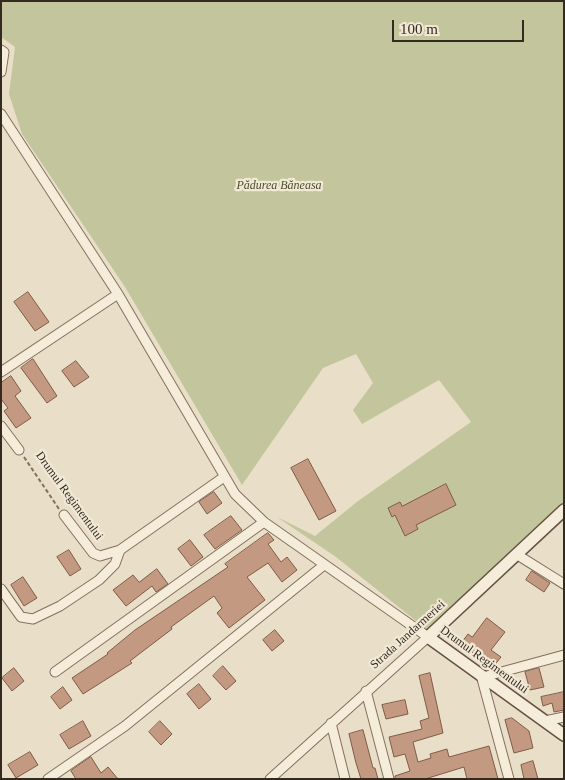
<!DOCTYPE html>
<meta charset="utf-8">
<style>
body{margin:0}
#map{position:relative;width:565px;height:780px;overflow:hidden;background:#e9dec7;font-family:Georgia,serif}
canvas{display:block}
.frame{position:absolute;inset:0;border:2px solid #352a20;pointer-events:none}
.scale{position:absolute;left:392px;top:20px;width:132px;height:22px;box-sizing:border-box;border:2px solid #352a20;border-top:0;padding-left:6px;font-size:15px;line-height:18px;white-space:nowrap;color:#352a20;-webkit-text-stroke:4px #f1e9d6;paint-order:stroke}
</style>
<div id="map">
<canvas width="565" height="780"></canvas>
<div class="frame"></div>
<div class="scale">100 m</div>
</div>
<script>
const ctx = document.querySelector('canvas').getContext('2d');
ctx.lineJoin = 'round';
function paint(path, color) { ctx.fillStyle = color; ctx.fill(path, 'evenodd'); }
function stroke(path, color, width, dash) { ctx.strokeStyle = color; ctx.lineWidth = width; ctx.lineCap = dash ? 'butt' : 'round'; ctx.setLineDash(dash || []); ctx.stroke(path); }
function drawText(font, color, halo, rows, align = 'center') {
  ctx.font = font + ' Georgia,serif'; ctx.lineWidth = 4.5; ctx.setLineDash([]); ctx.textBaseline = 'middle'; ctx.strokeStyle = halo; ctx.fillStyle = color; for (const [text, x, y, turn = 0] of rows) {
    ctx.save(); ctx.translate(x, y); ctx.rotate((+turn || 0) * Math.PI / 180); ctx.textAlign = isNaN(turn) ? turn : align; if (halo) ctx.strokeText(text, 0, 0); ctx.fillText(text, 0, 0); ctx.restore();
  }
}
paint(new Path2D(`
 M1 1H564V510L428 637 425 628 336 557 277 517 315 536 358 501 471 422 439 380 362 424 353 410 373 383 356 354 323 368 242 485 125 287 22 134 9 94 15 47 1 37Z`), '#c3c69c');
const building = new Path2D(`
 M28 292 49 322 35 331 14 302Z
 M33 359 57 396 47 403 21 368Z
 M76 361 89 377 74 387 62 371Z
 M11 376 21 391 15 396 31 418 16 428 4 411 8 408 1 399V383Z
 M308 459 336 511 319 520 291 468Z
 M446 484 456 505 416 525 418 529 405 536 395 515 392 517 388 508 400 502 402 506Z
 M214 492 222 503 207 514 199 502Z
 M231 516 242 530 215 549 204 535Z
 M268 533 274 540 268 544 281 562 287 557 297 570 282 582 268 563 247 577 265 600 229 628 217 613 222 608 214 596 171 627 172 629 130 661 132 663 83 694 72 678 108 654 107 653 135 630 228 567 225 564Z
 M190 540 203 557 191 566 178 549Z
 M69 550 81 569 70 576 57 557Z
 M157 569 168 584 156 592 152 586 126 606 113 590 133 575 139 582Z
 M532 571 550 583 544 592 526 580Z
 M23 577 37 598 24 606 11 585Z
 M487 618 505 632 491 650 501 657 493 667 469 650 467 652 459 646 468 634 472 637Z
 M275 630 284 641 272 651 263 640Z
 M223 666 236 681 226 690 213 676Z
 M14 668 24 681 12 691 2 678Z
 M539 668 544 687 530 690 525 672Z
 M430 673 443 733 413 742 418 762 431 758 430 754 447 749 449 757 489 746 498 779H467L464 767 425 779H395V776L410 771 405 754 394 757 389 737 422 729 420 721 429 718 419 676Z
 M199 684 211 699 199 709 187 694Z
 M63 687 72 700 60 709 51 697Z
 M564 692V710L554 712 552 703 543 706 541 697Z
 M405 700 408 714 386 719 382 705Z
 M512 718 529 731 533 748 514 753 505 720Z
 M83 721 91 736 69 749 60 735Z
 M160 721 172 734 161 745 149 732Z
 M363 730 373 768H375L378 779H361L356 763 349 734Z
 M30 752 38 765 16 778 8 765Z
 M91 757 101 773 108 767 118 779H76L71 771Z
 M533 761 538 779H524L521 765Z`);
paint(building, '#c39a81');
stroke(building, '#7f5b47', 1);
const street = new Path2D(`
 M1 50 4 52 1 72
 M1 114 118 294 235 494 264 522 428 637 270 779
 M1 372 118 294
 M1 426 19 450
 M64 515 93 553 100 556 120 550 224 477
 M516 554 564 584
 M1 589 21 617 33 619 60 606 99 580 115 564 120 550
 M55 672 264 522
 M481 675 509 779
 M483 677 564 655
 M366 691 389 779
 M545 721 564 717
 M331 723 345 779
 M48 779 125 726 324 565`);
const secondary = new Path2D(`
 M564 510 428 637 564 735`);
stroke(street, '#83715e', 11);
stroke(secondary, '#655242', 14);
stroke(new Path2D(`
 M24 457 59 509`), '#83715e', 2, [4, 2.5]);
stroke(street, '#f5ecd9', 9);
stroke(secondary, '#f5ecd9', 11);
drawText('italic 12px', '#474f29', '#f1e9d6', [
 ["Pădurea Băneasa",279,186]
]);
drawText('12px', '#352a20', '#f1e9d6', [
 ["Drumul Regimentului",69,496,54],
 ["Strada Jandarmeriei",408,635,-42],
 ["Drumul Regimentului",484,660,36]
]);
</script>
